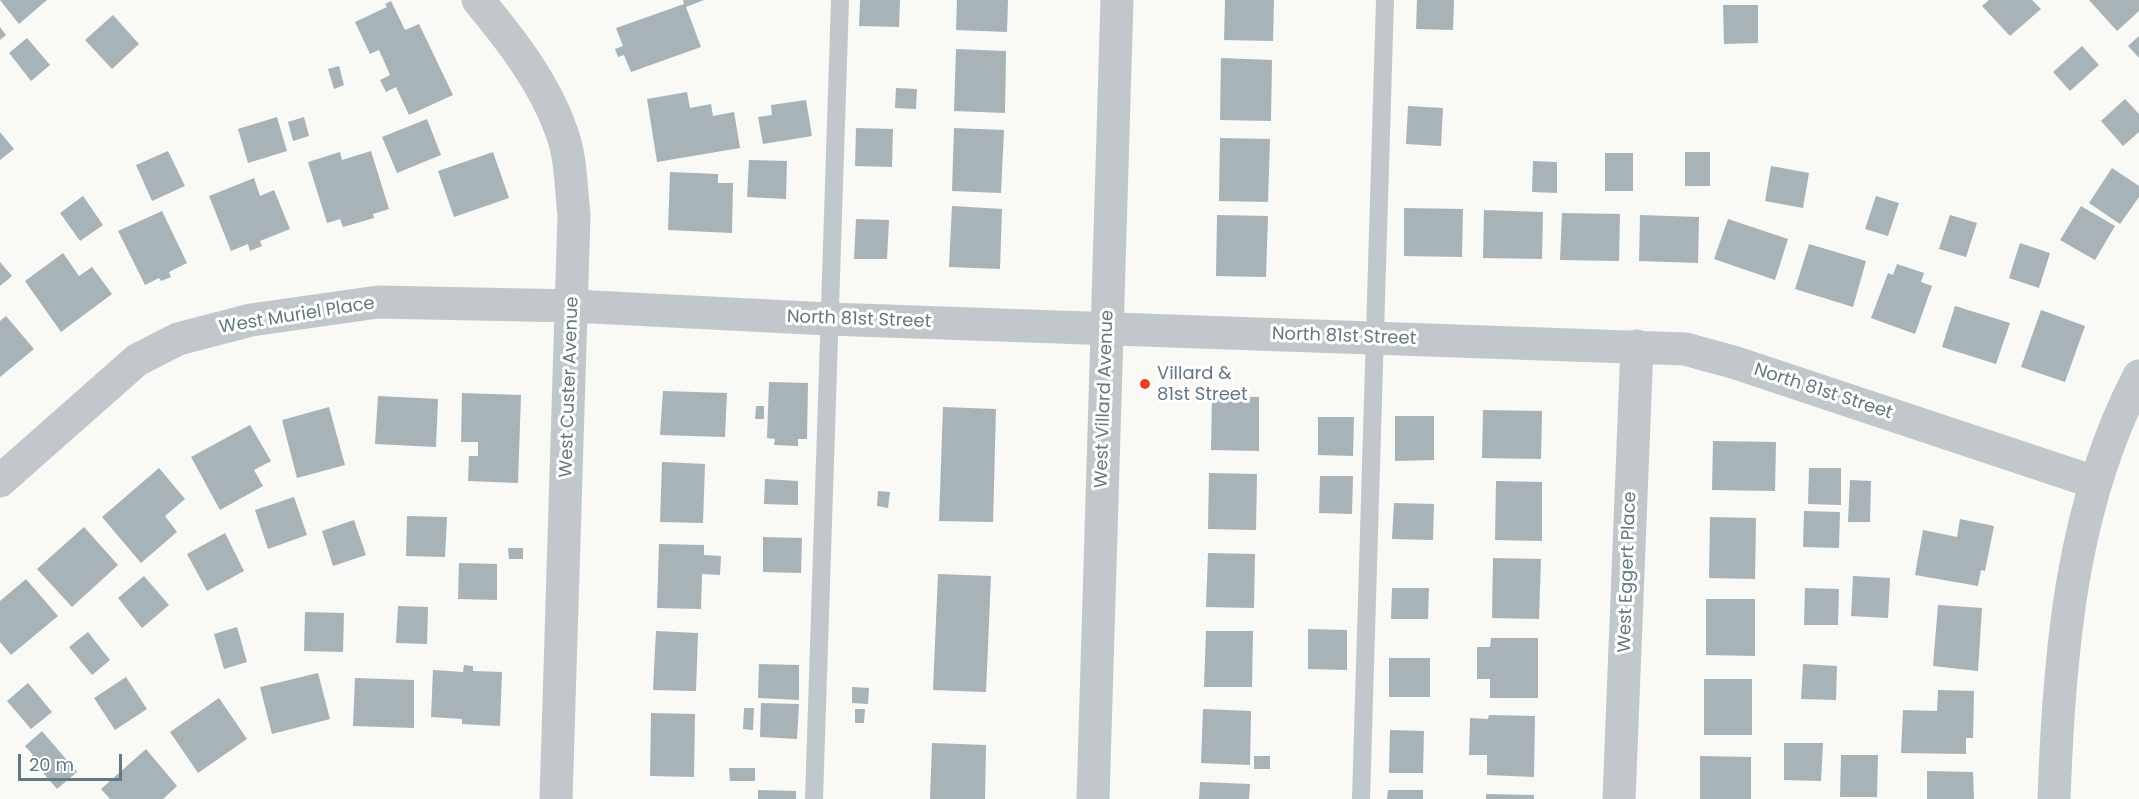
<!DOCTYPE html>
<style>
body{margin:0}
#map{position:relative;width:2139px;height:799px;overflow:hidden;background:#f9f9f6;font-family:Poppins,sans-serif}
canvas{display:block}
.scale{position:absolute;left:18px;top:754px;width:104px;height:27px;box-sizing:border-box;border:3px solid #627883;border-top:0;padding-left:8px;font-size:18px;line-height:21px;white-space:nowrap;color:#627883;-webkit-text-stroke:4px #fff;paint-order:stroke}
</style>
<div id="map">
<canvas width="2139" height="799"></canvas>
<div class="scale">20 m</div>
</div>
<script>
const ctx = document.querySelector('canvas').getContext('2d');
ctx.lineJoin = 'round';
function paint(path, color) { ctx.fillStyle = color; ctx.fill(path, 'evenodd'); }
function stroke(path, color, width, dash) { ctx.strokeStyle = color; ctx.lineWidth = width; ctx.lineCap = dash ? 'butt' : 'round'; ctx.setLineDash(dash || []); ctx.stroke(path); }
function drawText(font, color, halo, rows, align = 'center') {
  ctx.font = font + ' Poppins,sans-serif'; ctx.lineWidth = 6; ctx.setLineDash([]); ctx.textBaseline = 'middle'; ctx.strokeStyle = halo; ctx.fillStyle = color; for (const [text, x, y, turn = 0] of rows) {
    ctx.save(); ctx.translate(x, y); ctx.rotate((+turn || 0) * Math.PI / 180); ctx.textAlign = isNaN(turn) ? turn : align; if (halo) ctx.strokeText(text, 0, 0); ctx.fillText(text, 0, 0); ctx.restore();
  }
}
paint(new Path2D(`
 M0 0H47L19 24Z
 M683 0H704L686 7 701 47 631 72 624 55 618 57 615 49 623 46 616 28 684 4Z
 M860 0H900L899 27 859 26Z
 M957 0H1008L1007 32 956 30Z
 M1225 0H1274L1273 41 1224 40Z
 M1417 0H1454L1453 30 1416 29Z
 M1989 0H2032L2041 9 2010 36 1982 6Z
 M2089 0H2139V11L2117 31Z
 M391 1 405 30 419 24 453 95 409 115 396 87 386 92 380 80 390 75 379 50 370 54 355 22 387 7 385 4Z
 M1723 5H1758V43L1724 44Z
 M113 15 139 44 112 69 85 40Z
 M0 27 6 35 0 40Z
 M2139 36V58L2128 46Z
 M27 38 50 65 31 81 9 53Z
 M2082 46 2099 65 2070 91 2053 72Z
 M956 49 1006 51 1005 113 954 111Z
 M1221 58 1272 60 1271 121 1220 120Z
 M339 66 344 85 334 89 328 69Z
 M896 88 917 89 916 109 895 108Z
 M687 92 690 108 711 104 713 116 734 112 740 148 657 162 647 99Z
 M2125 99 2139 114V132L2123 146 2101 121Z
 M806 100 812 136 763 144 758 117 772 115 771 105Z
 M1408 106 1443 108 1441 146 1406 144Z
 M277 117 287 151 248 163 238 129Z
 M304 117 309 136 293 141 288 122Z
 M427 119 441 155 397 173 382 137Z
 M856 128 893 129 892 167 855 166Z
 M954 128 1004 130 1001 193 952 191Z
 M0 132 14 149 0 160Z
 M1220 138 1270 139 1268 202 1219 201Z
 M168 151 185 186 152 201 136 165Z
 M371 151 389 209 373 214 374 218 343 227 340 219 327 223 308 162 340 152 342 160Z
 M493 152 509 198 454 217 438 171Z
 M1685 152H1710V186H1685Z
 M1605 153H1633V191H1605Z
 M749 160 787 161 786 199 747 197Z
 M1533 161 1557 162V193L1532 192Z
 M1771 166 1809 173 1803 208 1765 201Z
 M2112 168 2139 186V197L2120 224 2089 203Z
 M670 172 718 174V183H733L732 233 668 230Z
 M254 178 260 196 274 190 290 229 260 241 262 246 250 251 248 244 231 251 209 196Z
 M83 196 103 225 80 241 60 213Z
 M1876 196 1899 203 1888 236 1865 229Z
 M952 206 1002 209 1000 269 949 267Z
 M2081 206 2115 226 2095 260 2060 240Z
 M1404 208 1463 209 1462 257 1404 256Z
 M1484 210 1543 212 1542 259 1483 258Z
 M162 211 187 263 169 272 171 277 161 281 159 278 145 285 118 231Z
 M1562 213 1620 214 1619 261 1560 260Z
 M1217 215 1268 216 1266 277 1216 276Z
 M1640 215 1699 217 1698 263 1639 261Z
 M1950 215 1977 223 1966 257 1939 249Z
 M856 219 889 220 887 259H854Z
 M1728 219 1788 239 1775 280 1714 259Z
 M2020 243 2050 253 2039 288 2009 278Z
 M1809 244 1866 261 1853 307 1795 289Z
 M63 253 79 276 92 267 112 294 61 332 25 281Z
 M0 262 12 276 0 286Z
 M1897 264 1924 273 1921 282 1932 286 1915 334 1871 318 1888 273 1893 275Z
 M1955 306 2010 323 1996 364 1942 347Z
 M2041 310 2085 326 2065 382 2021 367Z
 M6 316 34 349 0 377V321Z
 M769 382 808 383 807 439H798V446L774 445 775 439 767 438Z
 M663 391 727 393 725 437 660 435Z
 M462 393 521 395 518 483 468 481 469 456H478V442H461Z
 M378 396 438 399 436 447 375 444Z
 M1212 396 1259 397V451L1211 450Z
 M756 406H764V419H755Z
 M329 407 345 465 297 478 282 420Z
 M943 407 996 409 993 522 939 521Z
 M1483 410 1542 411 1541 459 1482 458Z
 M1395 416H1434V460L1395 461Z
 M1318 417H1354L1353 456 1318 455Z
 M250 425 271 461 254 470 263 486 220 510 191 457Z
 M1713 441 1776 442 1775 491 1712 490Z
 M662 462 705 464 703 523 660 522Z
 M159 468 185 499 165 516 177 532 141 563 102 517Z
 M1809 468H1841V505L1808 504Z
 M1209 473 1257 474 1256 530 1208 529Z
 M1320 476H1353L1352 514 1319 513Z
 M765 479 798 481V505L764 504Z
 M1850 480 1871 481 1870 522H1848Z
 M1496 481 1542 482V541L1495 540Z
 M878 491 890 492 888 508 877 506Z
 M294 497 307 535 268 549 255 510Z
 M1394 503 1434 504 1433 540 1392 539Z
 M1804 511 1840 512 1839 548 1803 547Z
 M407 516 447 517 445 557 406 556Z
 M1710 517 1756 518 1755 579 1709 578Z
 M1960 519 1994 526 1985 571 1981 570 1978 586 1915 575 1923 530 1957 537Z
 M354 520 366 555 333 566 322 531Z
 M84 527 118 565 72 607 37 569Z
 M225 533 244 571 207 591 187 554Z
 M763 537 802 538 801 573 763 572Z
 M659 544 704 545V555L721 556 720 575 702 574 701 609 657 608Z
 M508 548H523V559H509Z
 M1208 553 1255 554 1254 608 1206 607Z
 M1493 558 1541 559 1539 619 1492 618Z
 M459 563 497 564V600L458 599Z
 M938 574 991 576 986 692 933 690Z
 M144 576 169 605 142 628 118 598Z
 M1853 576 1890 578 1888 618 1851 616Z
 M26 579 58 616 11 655 0 642V601Z
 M1392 588H1429L1428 619H1391Z
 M1805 588 1839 589 1838 625H1804Z
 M1706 599H1755V656L1706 655Z
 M1938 605 1982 608 1978 671 1933 666Z
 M398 606 428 607 427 644 396 643Z
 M305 612 344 613 343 652 304 651Z
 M237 627 247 662 224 669 214 634Z
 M1308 629 1347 630V670L1308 669Z
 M656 631 698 633 696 691 653 690Z
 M1206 631H1253L1252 687H1204Z
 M88 632 110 660 92 675 69 647Z
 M1491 638H1538V698H1490V679H1477V647H1490Z
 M1389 658H1430V697H1389Z
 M759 664 799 665V700L758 698Z
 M1803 664 1837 666 1836 700 1801 699Z
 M464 665 473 666V671L502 672 500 726 462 724V719L431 717 433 670 463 672Z
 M318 673 330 719 272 734 260 687Z
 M126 677 147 709 115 730 94 698Z
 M355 678 414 680V728L353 726Z
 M1704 679H1752V735H1704Z
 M28 683 52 712 31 729 7 701Z
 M852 687 869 688 868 704 852 703Z
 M1938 690 1974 691 1973 738H1966V754L1901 753 1903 710 1937 711Z
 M219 698 247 739 198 773 170 732Z
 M761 703 799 704 797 739 760 737Z
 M744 708H754L753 730 743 729Z
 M855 709H865L864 723H855Z
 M1203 709 1251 711 1250 765 1201 763Z
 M651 713 695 714 694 777 650 776Z
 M1489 715 1535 716 1534 777 1487 775V755H1469L1470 718 1488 719Z
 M1390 730 1424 731 1423 773H1389Z
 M42 731 77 772 57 789 30 758 33 755 25 746Z
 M932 743 986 745 985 799H930Z
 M1784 743H1823L1821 781 1784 780Z
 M146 749 177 786 163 799H110L101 789Z
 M1841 755H1878L1877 797H1840Z
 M1254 756H1270V769H1254Z
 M1700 756 1751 757V799H1700Z
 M729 768H755V781H730Z
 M1927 771 1973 772 1974 799H1927Z
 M1200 782 1250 784 1249 799H1199Z
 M758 790 796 791V799H758Z
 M1388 790H1423V799H1387Z
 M1486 794 1534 795V799H1486Z`), '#a8b3b8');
stroke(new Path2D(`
 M814 799 840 0
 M1361 799 1385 0`), '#c1c7ca', 18);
stroke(new Path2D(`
 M478 0C511 40 545 83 562 133 571 157 571 189 574 215L556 799
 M0 481 137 360 178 339 251 320 378 302 573 306 829 319 1685 349 1733 362 2094 482
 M1619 799 1637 346
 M2054 799C2059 654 2071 506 2139 376`), '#c1c7ca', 33);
stroke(new Path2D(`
 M1093 799 1117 0`), '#c1c7ca', 33);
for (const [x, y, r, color] of [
 [1145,384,6,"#ec3e23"]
]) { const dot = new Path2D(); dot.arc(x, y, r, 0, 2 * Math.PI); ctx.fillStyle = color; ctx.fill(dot); stroke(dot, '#fff', 2); }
drawText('18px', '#627883', '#fff', [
 ["West Muriel Place",297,316,-9],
 ["North 81st Street",859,320,2],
 ["North 81st Street",1344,337,2],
 ["West Custer Avenue",570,387,-88],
 ["North 81st Street",1823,392,18],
 ["West Villard Avenue",1105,399,-88],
 ["West Eggert Place",1628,572,-88]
]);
drawText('18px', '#627883', '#fff', [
 ["Villard &",1157,374],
 ["81st Street",1157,395]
], 'left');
</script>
